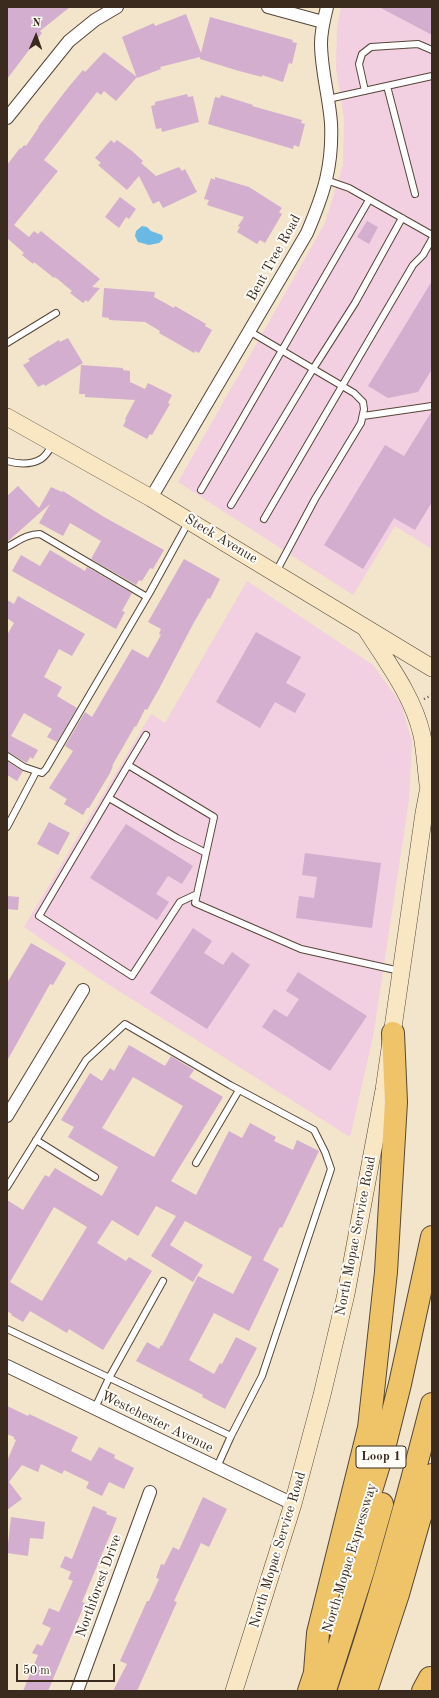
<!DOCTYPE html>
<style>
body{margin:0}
#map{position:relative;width:439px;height:1698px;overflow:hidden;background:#f2e5cb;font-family:"Old Standard TT",serif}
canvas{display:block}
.frame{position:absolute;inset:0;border:8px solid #3b2a1e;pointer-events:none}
.north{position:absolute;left:16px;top:16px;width:40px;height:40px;-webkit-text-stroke:3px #fdfcf7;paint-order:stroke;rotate:2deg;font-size:11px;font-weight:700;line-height:16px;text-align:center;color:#3b2a1e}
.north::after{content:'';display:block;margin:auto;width:14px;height:18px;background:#3b2a1e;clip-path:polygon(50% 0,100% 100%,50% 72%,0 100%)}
.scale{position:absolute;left:16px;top:1664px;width:99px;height:18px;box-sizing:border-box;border:2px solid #3b2a1e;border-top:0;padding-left:5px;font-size:12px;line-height:14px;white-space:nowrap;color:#3b2a1e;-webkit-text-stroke:3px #fdfcf7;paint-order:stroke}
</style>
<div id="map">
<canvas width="439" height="1698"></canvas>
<div class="frame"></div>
<div class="north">N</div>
<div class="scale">50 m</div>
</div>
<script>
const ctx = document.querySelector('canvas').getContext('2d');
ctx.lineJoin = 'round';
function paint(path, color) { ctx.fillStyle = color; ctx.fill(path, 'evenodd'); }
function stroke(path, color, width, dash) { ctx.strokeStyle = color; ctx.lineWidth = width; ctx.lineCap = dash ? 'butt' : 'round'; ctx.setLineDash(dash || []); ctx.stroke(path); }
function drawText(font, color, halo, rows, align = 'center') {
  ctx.font = font + ' "Old Standard TT",serif'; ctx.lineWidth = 4; ctx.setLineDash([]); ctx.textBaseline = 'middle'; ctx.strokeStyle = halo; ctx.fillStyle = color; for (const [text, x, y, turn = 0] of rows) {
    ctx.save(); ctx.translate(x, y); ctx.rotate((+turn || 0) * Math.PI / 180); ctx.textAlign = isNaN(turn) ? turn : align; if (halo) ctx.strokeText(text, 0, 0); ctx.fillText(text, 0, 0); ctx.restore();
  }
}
paint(new Path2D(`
 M341 7H432V549L395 526 353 595 178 482 325 223 343 165 344 119 336 68 337 28Z
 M247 581 373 665 401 704 412 742 409 800 373 1037 350 1137 100 979 24 927 151 714 165 723Z`), '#f2cfe1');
paint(new Path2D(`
 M142 226 147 227 151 231 162 235 163 239 159 243 149 245 138 242 135 236 136 231Z`), '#6ab9e5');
paint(new Path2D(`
 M7 7H70L40 31 42 33 7 79Z
 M379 7H432V35Z
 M186 14 201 53 210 17 293 40 292 42 297 43 292 64 289 63 283 82 262 75V77L239 71 200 59V57L160 67 161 69 137 78 122 37 154 23 155 26Z
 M104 52 137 77 116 101 104 91 101 95 97 92 44 160 58 171 14 225 29 237 34 231 38 234 41 231 100 279 92 287 100 288 88 302 86 300 83 303 70 293 72 291 55 277 54 278 34 262 33 264 22 255 24 253 7 238V165L20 148 21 149 24 145 26 146 39 127H38L67 89 83 70 85 72Z
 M187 94 188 97 193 96 199 122 162 132 161 128 156 129 151 106 155 105V102Z
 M221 95 253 105 252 106 302 120 301 123 305 124 299 147 294 145 293 149 208 124 215 97 220 98Z
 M111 140 114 143 117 140 132 151 143 161 141 163 156 176 179 167 182 171 185 169 197 192 163 208 159 201 153 204 139 176 127 190 98 165 101 163 95 158Z
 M215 177 249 187 282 208 279 212 282 214 265 243 260 240 257 244 237 232 240 227 238 226 244 217 207 205 209 200 204 199 211 178 215 180Z
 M120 197 136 209 129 219 126 217 119 228 105 217Z
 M367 221 378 227 369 244 357 237Z
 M432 281V369L418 392 388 398 368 386Z
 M104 288 155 292 154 297 174 308 175 306 206 324 205 326 212 330 199 353 195 351 194 353 159 333 160 331 145 322 109 320V318L102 317Z
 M68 338 83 363 45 386 44 384 38 387 23 365 30 361 28 359 59 340 60 342Z
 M81 365 123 368V370L130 371V382L145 389 148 383 172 395 168 403 170 404 152 435 150 434 147 439 123 426 126 420 125 419 135 400 85 397V394H79Z
 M432 411V502L415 530 394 518 363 569 324 545 385 445 404 456Z
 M18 486 39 508 51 487 62 492 63 491 104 517 164 550 153 569 150 568 142 581 139 580 136 585 91 559 101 541 70 523 63 536 39 523 50 504 7 542V496Z
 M50 550 85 571 87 567 132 593 122 611 125 612 116 629 12 571 21 555 40 566Z
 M184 559 220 579 210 599 208 598 192 626 159 689 147 710 145 709 136 727 135 726 112 766H113L110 773 89 808H87L83 815 64 804 67 799 49 788 73 751 65 746 85 712 92 717 132 649 148 658 161 635 159 634 161 629 148 622Z
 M18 596 85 634 72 656 59 649 44 677 62 687 57 696 77 708 57 742 47 737 52 729 24 713 11 736 38 750 33 759 30 757 27 763 7 752V635L14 623 7 618V600L14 604Z
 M256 632 301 657 286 683 306 694 295 713 275 702 260 728 216 702Z
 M7 761 23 771 17 781 7 775Z
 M49 822 70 833 58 855 37 844Z
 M126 824 193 866 182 884 168 876 156 894 169 902 157 920 90 878Z
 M305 853 381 863 372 928 296 918 299 896 314 898 317 877 302 875Z
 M7 896 19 897 18 910 7 909Z
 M193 928 212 941 204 953 223 965 232 952 250 965 207 1029 150 993Z
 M31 943 66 963 53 985 50 984 7 1061V983Z
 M298 972 367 1016 330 1071 262 1027 274 1009 287 1017 299 999 286 991Z
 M129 1045 165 1066 171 1056 194 1070 189 1077 223 1097 171 1181 196 1195 229 1131 242 1138 250 1123 276 1137 274 1141 293 1150 297 1140 319 1151 282 1228 280 1227 263 1260 279 1269 249 1331 214 1313 189 1360 214 1374 220 1363 222 1364 236 1337 257 1348 225 1409 202 1397 203 1395 136 1361 147 1342 159 1349 161 1345 162 1346 198 1276 233 1294 252 1257 185 1221 170 1245 203 1265 193 1282 151 1256 176 1216 156 1206 138 1236 112 1220 97 1243 126 1261 129 1257 152 1271 103 1350 69 1329 67 1333 30 1311 23 1322 11 1315 12 1314 7 1311V1200L23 1210 45 1175 49 1177 55 1168 102 1196 118 1167 68 1137 74 1127 61 1120 90 1073 102 1081 110 1068 114 1071ZM133 1077 183 1106 154 1157 102 1128ZM54 1207 87 1227 42 1301 10 1282Z
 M7 1406 28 1416 29 1414 78 1437 71 1451 91 1461 99 1447 115 1455 114 1458 134 1468 124 1489 109 1482 102 1496 86 1488 89 1482 64 1470 62 1474 41 1464 38 1472 22 1465 9 1482 22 1499 7 1510V1461L16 1440 14 1439V1437L7 1434Z
 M203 1497 227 1509 209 1547 201 1543 174 1601 177 1602 137 1691H113L127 1664 120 1661 147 1601H149L159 1579 156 1578 161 1564 164 1565 173 1547 179 1550Z
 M93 1506 107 1512 106 1514 117 1518 82 1602 85 1603 48 1691H23L38 1655 32 1653 37 1644 42 1646 51 1628 42 1624 49 1608 59 1612 73 1581 68 1579 71 1572 60 1567 65 1556 72 1559Z
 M11 1517 45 1522 43 1539 30 1538 28 1556 7 1553Z`), '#d3aece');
const lane = new Path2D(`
 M387 86 415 194
 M365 91 359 64 362 54 371 47 418 44 432 50
 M328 99 432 76
 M326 180 349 188 432 235
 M249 331 354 393 363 402 364 409 361 423 315 499 276 572
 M7 343 56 313
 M363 416 432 406
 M7 461C18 464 31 465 41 459 46 456 50 449 53 444
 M201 490 369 200
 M231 505 313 369 355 303 402 218
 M264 519 413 265 423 255 432 239
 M7 547C19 541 26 534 40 534L147 597
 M146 735 128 765 214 817 195 903 301 949 400 971
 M7 756 24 767 42 773 46 769 150 592 189 521
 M128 765 39 916 132 976 180 902 197 894
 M109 798 177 838 206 853
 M7 827 36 772
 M36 1140 95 1177
 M196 1163 239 1090
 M7 1187 86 1060 125 1024 230 1085 314 1130 325 1152 331 1169 262 1376 231 1436
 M7 1329 231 1436 217 1467
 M95 1408 109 1378 163 1281`);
const street = new Path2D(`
 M268 7 323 22
 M7 118 69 41 95 20 117 7
 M151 498 307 233C324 193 333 166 331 123 329 96 321 70 321 43 321 31 324 19 327 7
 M7 1116 83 990
 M7 1366 293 1504
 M77 1691 150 1492`);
const secondary = new Path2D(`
 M7 417 151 498 432 668
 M366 629C387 662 413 696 422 735 425 751 426 768 428 784
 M234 1691 293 1504 322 1395 346 1294 384 1090 424 813 432 771`);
const highway = new Path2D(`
 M354 1546 384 1448 400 1384 432 1237
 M315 1672 318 1633 369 1428 386 1272 396 1102 393 1033
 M326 1687 363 1571 382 1504
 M309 1691 320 1658
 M349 1691C381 1597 407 1501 432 1404
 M366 1691 398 1594 432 1475
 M423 1691 430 1678`);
stroke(lane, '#564638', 8);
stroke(street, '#564638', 14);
stroke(secondary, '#564638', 18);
stroke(highway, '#564638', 24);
stroke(new Path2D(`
 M424 699 432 695`), '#564638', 2.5, [1, 3]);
stroke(lane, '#fff', 6);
stroke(street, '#fff', 12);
stroke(secondary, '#f9e7c3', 17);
stroke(highway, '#efc469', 22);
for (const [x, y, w] of [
 [381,1457,50]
]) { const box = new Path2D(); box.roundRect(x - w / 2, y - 11, w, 22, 3); ctx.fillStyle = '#fdfcf7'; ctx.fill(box); stroke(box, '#3b2a1e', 1); }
drawText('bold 13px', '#3b2a1e', null, [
 ["Loop 1",381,1457]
]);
drawText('14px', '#3b2a1e', '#fdfcf7', [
 ["Bent Tree Road",274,258,-61],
 ["Steck Avenue",221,539,31],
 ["North Mopac Service Road",356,1236,-79],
 ["Westchester Avenue",157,1422,26],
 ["North Mopac Service Road",278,1550,-73],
 ["North Mopac Expressway",350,1558,-73],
 ["Northforest Drive",99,1586,-70]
]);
</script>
